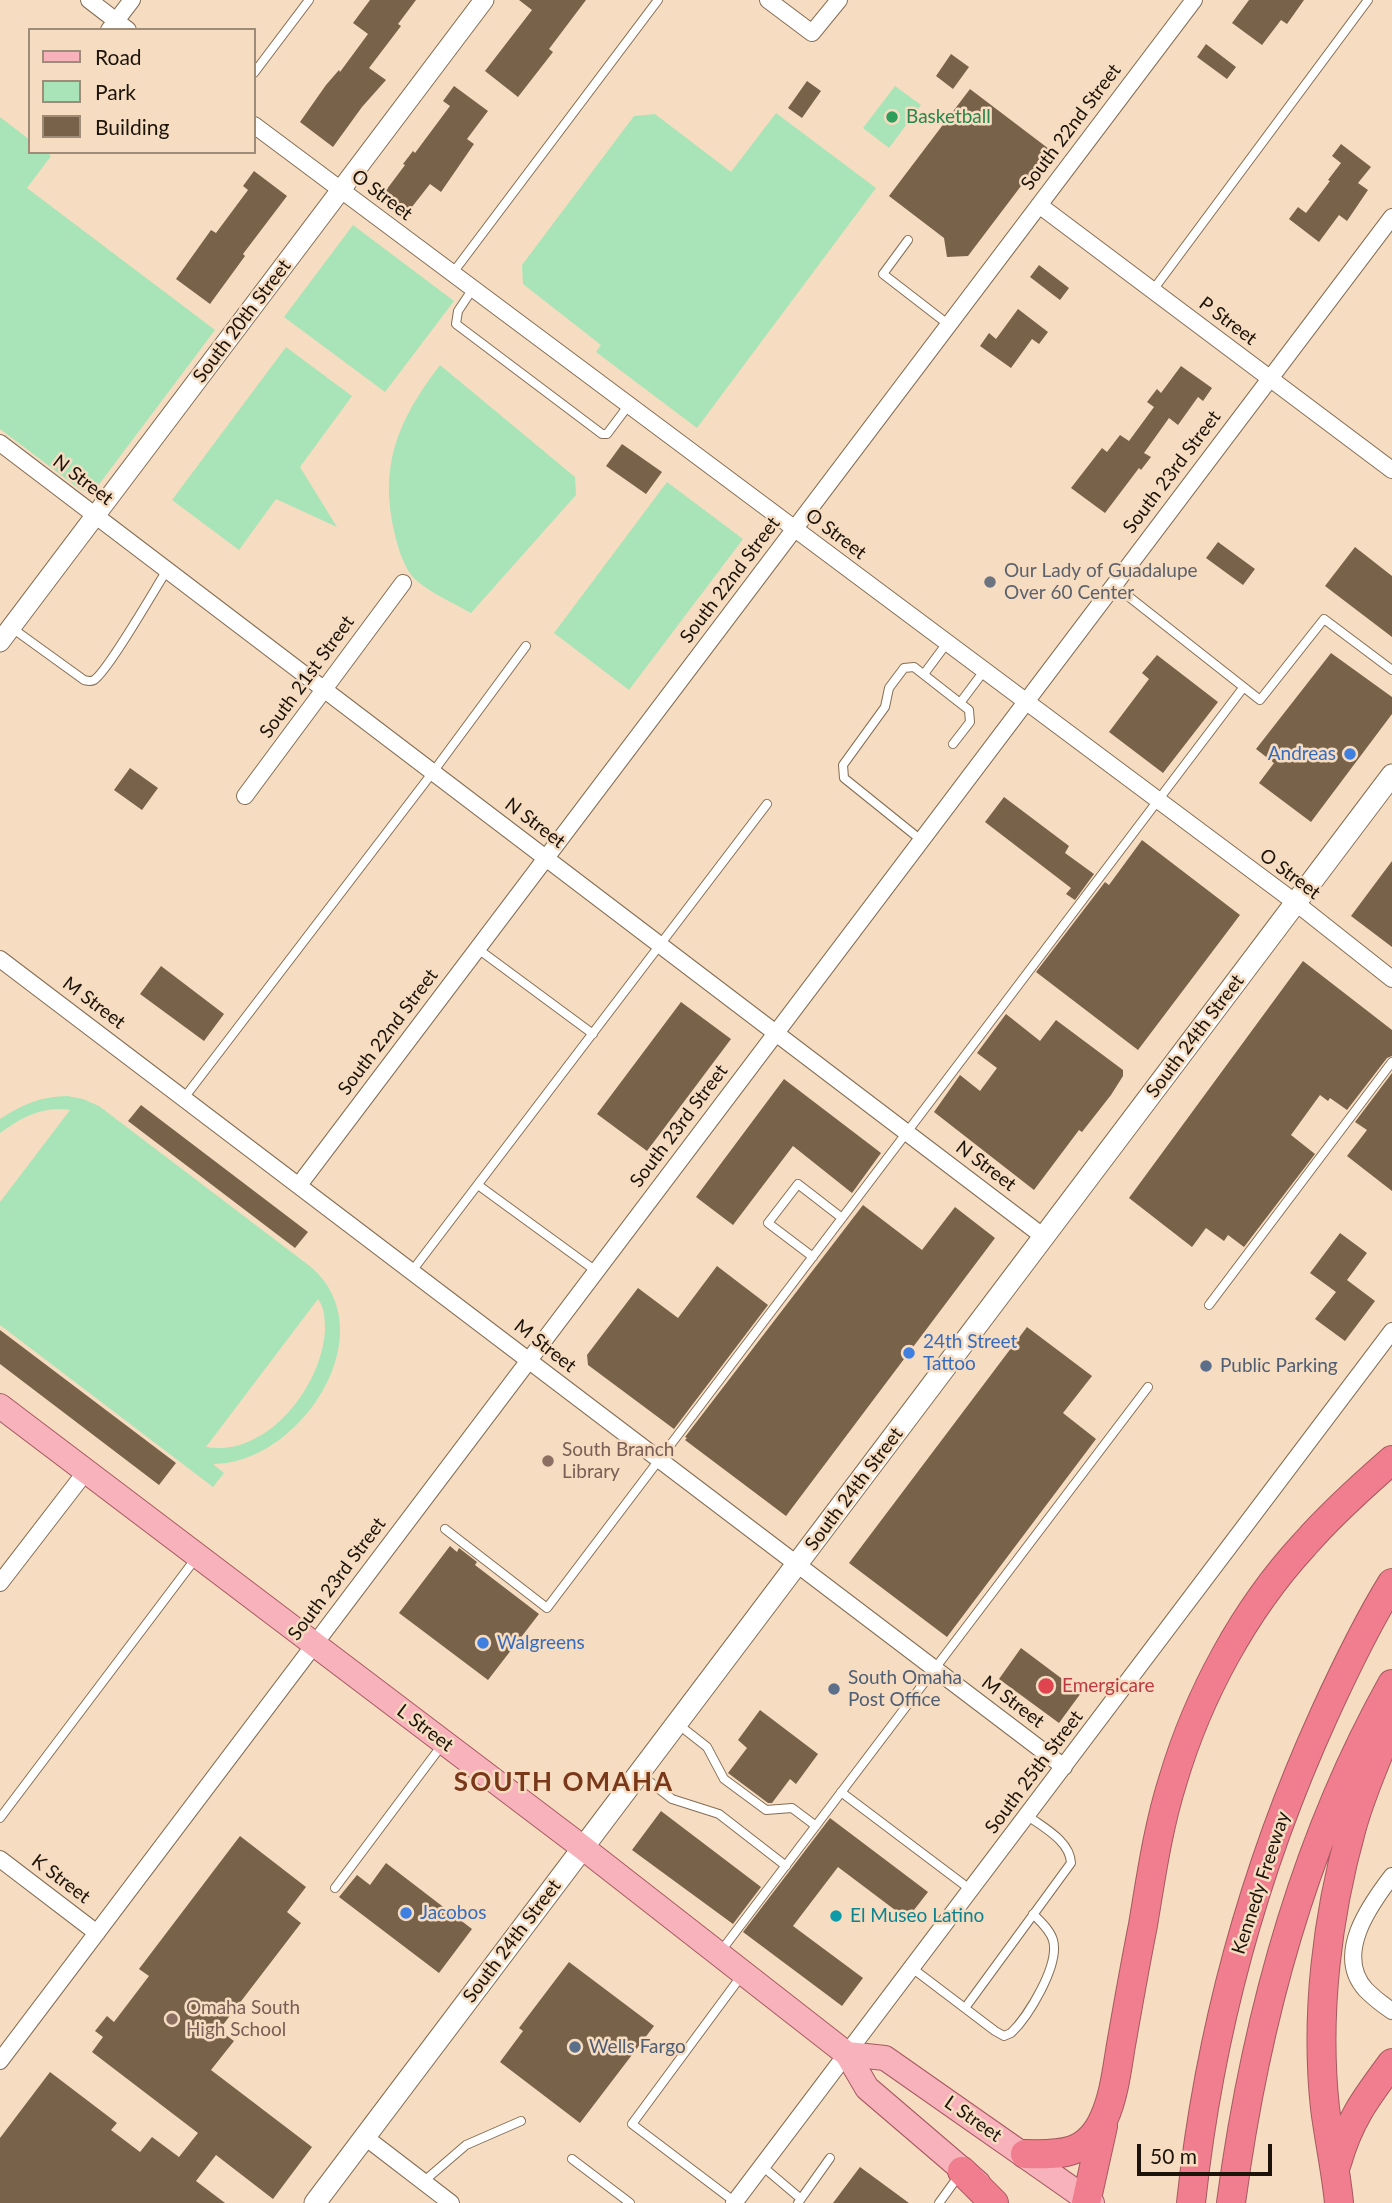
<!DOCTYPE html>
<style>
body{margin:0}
#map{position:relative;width:1392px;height:2203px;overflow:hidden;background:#f6dcc1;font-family:Lato,sans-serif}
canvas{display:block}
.legend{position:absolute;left:28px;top:28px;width:228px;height:126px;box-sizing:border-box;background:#f6dcc1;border:2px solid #9f8c78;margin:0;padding:9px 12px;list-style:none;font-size:21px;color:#1c130a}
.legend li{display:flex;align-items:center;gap:14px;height:35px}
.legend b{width:35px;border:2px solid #9f8c78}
.scale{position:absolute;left:1137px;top:2144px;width:135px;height:32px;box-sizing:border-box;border:4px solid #1c130a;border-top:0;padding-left:9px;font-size:21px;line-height:24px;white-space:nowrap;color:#1c130a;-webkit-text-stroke:5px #f6dcc1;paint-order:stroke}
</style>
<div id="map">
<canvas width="1392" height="2203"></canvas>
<ul class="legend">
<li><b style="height:9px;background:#f7b2bb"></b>Road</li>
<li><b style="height:19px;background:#a9e4b8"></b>Park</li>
<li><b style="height:19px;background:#786249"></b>Building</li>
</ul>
<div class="scale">50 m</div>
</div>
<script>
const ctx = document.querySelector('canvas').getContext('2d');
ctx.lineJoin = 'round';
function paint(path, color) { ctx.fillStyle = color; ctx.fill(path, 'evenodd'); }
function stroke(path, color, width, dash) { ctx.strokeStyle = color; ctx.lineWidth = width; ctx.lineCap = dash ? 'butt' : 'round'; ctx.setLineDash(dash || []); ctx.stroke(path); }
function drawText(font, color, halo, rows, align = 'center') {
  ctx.font = font + ' Lato,sans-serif'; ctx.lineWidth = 5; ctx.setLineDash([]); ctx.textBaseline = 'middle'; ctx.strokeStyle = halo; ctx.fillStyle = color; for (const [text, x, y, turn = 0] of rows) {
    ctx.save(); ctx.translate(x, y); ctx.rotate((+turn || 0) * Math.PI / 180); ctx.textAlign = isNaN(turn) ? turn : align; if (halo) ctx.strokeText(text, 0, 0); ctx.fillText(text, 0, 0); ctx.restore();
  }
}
paint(new Path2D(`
 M895 86 921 105 889 148 863 128Z
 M776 113 876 188 697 428 596 352 601 345 523 284 522 265 634 116 655 114 731 172Z
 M0 117 30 140V152H46L51 156 27 188 215 330 97 487 90 491 81 490 0 429Z
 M353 225 454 301 385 392 284 317Z
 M286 347 352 396 300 467 337 527 276 499 239 550 172 500Z
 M440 365 575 477 576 495 471 613C455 604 427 591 415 579 405 570 398 548 395 535 378 466 398 420 440 365Z
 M667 482 743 539 629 690 554 633Z
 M67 1096 83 1099 99 1106 311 1267C387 1333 300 1464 213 1464L224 1473 213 1487 0 1325V1202L70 1110C44 1105 20 1118 0 1133V1119C21 1105 42 1096 67 1096ZM318 1299C324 1307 325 1318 325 1329 323 1385 267 1458 206 1447Z`), '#a9e4b8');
paint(new Path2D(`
 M370 0H416L398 24 401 26 369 68 386 80 362 107 333 147 300 122 326 85 339 70 340 72 368 34 353 23Z
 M519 0H586L549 49 553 52 518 97 485 71 532 10Z
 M1249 0H1304L1287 24 1281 20 1262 45 1232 23Z
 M1206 44 1236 67 1227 79 1197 57Z
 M951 54 969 67 953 89 936 76Z
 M807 81 821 91 802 118 788 108Z
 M454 86 488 111 467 139 474 144 441 192 430 184 408 212 384 193 405 165 403 164 413 151 415 153 450 106 443 101Z
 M970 89 1049 149 968 256 947 257 944 238 889 196Z
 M1341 144 1371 167 1358 183 1368 190 1347 221 1339 215 1319 242 1289 219 1298 207 1306 213 1330 181 1328 180 1341 163 1332 156Z
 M254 171 287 196 243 254 245 256 210 304 176 279 211 230 216 233 248 190 243 186Z
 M1039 265 1069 288 1060 300 1030 277Z
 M1018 309 1048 332 1039 344 1032 339 1011 368 980 346 989 333 996 339Z
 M1181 366 1212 388 1203 401 1198 397 1178 425 1169 418 1144 453 1151 457 1141 470 1139 468 1105 513 1071 488 1102 448 1107 452 1120 435 1129 441 1154 407 1147 402 1157 389 1161 393Z
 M622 444 662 472 646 494 606 466Z
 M1218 542 1255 569 1243 585 1206 558Z
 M1355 547 1392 576V637L1325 586Z
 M1331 653 1392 697V714L1311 822 1259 783 1274 763 1256 749Z
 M1157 655 1218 702 1163 773 1109 732 1149 679 1142 673Z
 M130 768 158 788 142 810 114 790Z
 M1004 797 1069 846 1065 853 1094 874 1075 900 1066 894 1071 888 985 822Z
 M1142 840 1240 915 1138 1050 1036 972 1105 882 1109 885Z
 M1392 861V947L1351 916Z
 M1303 961 1392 1030V1056L1387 1058 1347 1110 1330 1098 1328 1101 1320 1095 1291 1135 1315 1154 1244 1247 1228 1235 1224 1241 1206 1228 1192 1247 1129 1198Z
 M161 966 224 1014 204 1041 140 994Z
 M681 1002 731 1039 647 1151 597 1114Z
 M1006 1014 1040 1041 1056 1020 1123 1070V1076L1111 1095 1082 1132 1079 1130 1034 1190 934 1112 960 1075 980 1091 997 1068 977 1053Z
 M1392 1073V1191L1347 1156 1367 1130 1355 1122Z
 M784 1079 881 1153 852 1193 793 1146 733 1225 696 1197Z
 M141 1105 308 1232 295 1248 128 1121Z
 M863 1205 922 1250 955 1207 995 1238 786 1516 685 1440 687 1438 685 1437Z
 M1340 1233 1367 1253 1347 1280 1375 1301 1345 1341 1315 1319 1336 1292 1310 1273Z
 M717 1266 768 1305 674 1429 588 1365 587 1355 638 1288 678 1318Z
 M1027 1327 1092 1376 1063 1413 1096 1439 947 1637 849 1563Z
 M0 1330 176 1463 159 1485 0 1364Z
 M450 1546 457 1552 459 1548 477 1562 475 1565 539 1614 488 1680 399 1613Z
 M1021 1648 1081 1693 1059 1723 999 1679Z
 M760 1710 818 1754 796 1784 790 1779 772 1803H768L728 1773 747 1748 738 1740Z
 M661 1811 761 1887 733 1924 632 1850Z
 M830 1818 928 1892 907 1919 838 1867 793 1926 863 1978 842 2006 743 1932Z
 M240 1836 306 1887 287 1912 301 1923 219 2030 234 2041 211 2070 312 2147 273 2199 216 2155 196 2181 225 2203H0V2138L50 2072 117 2123 111 2130 140 2152 152 2137 179 2157 198 2133 92 2052 103 2037 95 2031 107 2016 114 2022 149 1976 139 1969Z
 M386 1863 472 1929 439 1973 339 1897 357 1875 370 1885Z
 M569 1962 654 2026 580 2123 500 2062 523 2031 519 2028Z
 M860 2167 909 2203H833Z`), '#786249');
const service = new Path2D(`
 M254 73 309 0
 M908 240 883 274 949 325
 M452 274 658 0
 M472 290 458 311 456 324 602 434H607L628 406
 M1153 290 1368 0
 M1114 585 1260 700 1324 619 1392 670
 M12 628 84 680C88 681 90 682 94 680 108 671 155 589 167 570
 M924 674 947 643
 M960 703 984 671
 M921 840 844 778 843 765 885 707 889 688 904 668 914 667 969 710 970 722 953 744
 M478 949 593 1034
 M184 1098 433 772 526 646
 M478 1185 596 1271
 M813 1257 768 1223 798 1184 842 1218
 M412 1271 767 804
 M1209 1305 1392 1062
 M445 1529 547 1608 1243 688
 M679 1725 707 1747 724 1779 766 1810 792 1808 816 1826
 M641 1775 672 1799 719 1814 786 1866
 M841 1792 971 1890
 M0 1818 196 1558
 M335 1888 442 1745
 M721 1951 1148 1387
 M912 1968 995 2031 1004 2036 1011 2033C1028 2017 1060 1965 1053 1940 1050 1930 1041 1922 1033 1914
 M965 2008 1071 1863C1070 1841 1044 1828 1028 1816
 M572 2159 630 2203
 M762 2166 801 2199
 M423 2182 466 2145 521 2121
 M735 2202 632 2124 742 1975
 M798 2203 830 2158
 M939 2203 960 2174`);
const minor = new Path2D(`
 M89 0 128 30
 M768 0 812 33 839 0
 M109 30 132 0
 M254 125 1296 903 1392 979
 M1039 205 1392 470
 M0 443 1044 1237
 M245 796 403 583
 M0 959C356 1227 708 1500 1064 1767
 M299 1185 1194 0
 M0 1583 87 1470
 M0 1859 97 1933
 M1392 1876C1369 1906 1334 1955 1366 1990 1374 1998 1383 2005 1392 2011
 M0 2061 1392 217
 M365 2137 451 2203
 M734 2203 1392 1331`);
const tertiary = new Path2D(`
 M0 642 484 0`);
const secondary = new Path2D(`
 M315 2203 1392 775`);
const primary = new Path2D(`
 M0 1406 582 1847 847 2054 867 2088 978 2183
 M847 2054 885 2058 1092 2203`);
const motorway = new Path2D(`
 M1025 2154C1061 2155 1088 2155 1104 2118 1114 2096 1117 2069 1121 2045 1128 2005 1135 1965 1143 1925 1151 1877 1158 1827 1173 1780 1198 1696 1244 1610 1304 1545 1331 1514 1361 1487 1392 1460
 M1337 2163C1349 2120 1366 2098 1392 2063
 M962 2171 994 2203
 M1086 2203 1103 2126
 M1191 2203C1209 2034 1254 1869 1324 1715 1345 1669 1366 1625 1392 1583
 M1231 2203C1255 2023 1303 1843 1392 1684
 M1339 2203C1336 2171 1329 2140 1325 2108 1315 2015 1327 1916 1352 1827 1362 1791 1378 1756 1392 1721`);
stroke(service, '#846e55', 10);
stroke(minor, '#846e55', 18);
stroke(tertiary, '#846e55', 21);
stroke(secondary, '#846e55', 23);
stroke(primary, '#a65960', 26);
stroke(motorway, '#a65960', 30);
stroke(service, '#fff', 8);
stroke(minor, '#fff', 16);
stroke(tertiary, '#fff', 19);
stroke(secondary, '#fff', 21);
stroke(primary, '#f7b2bb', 24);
stroke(motorway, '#f17e8e', 28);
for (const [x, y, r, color] of [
 [892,117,7,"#2e9e5b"],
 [990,582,7,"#6b7280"],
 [1350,754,7,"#3f7fe0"],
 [909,1353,7,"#3f7fe0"],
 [1206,1366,7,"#5c6f8a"],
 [548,1461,7,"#8d6e63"],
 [483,1643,7,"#3f7fe0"],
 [1046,1686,9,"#e0444e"],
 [834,1689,7,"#5c6f8a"],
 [406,1913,7,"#3f7fe0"],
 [836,1916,7,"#0f9aa8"],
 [172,2019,7,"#8d6e63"],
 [575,2047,7,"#5c6f8a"]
]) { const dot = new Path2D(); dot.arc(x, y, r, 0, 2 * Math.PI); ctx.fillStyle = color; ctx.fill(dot); stroke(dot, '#f6dcc1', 2.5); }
drawText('19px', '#27864d', '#f6dcc1', [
 ["Basketball",906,117]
], 'left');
drawText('19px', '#1c130a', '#f6dcc1', [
 ["South 22nd Street",1071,127,-53],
 ["O Street",382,195,37],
 ["South 20th Street",242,321,-53],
 ["P Street",1228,321,37],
 ["South 23rd Street",1172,472,-53],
 ["N Street",83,480,37],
 ["O Street",836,534,37],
 ["South 22nd Street",730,580,-53],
 ["South 21st Street",307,677,-54],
 ["N Street",535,823,37],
 ["O Street",1290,874,37],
 ["M Street",94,1003,37],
 ["South 22nd Street",388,1032,-53],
 ["South 24th Street",1195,1036,-53],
 ["South 23rd Street",679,1126,-53],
 ["N Street",986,1166,37],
 ["M Street",545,1346,38],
 ["South 24th Street",854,1489,-53],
 ["South 23rd Street",337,1579,-53],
 ["M Street",1013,1702,37],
 ["L Street",425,1728,37],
 ["South 25th Street",1034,1772,-53],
 ["K Street",61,1879,37],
 ["Kennedy Freeway",1261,1883,-72],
 ["South 24th Street",512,1941,-53],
 ["L Street",973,2119,35]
]);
drawText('19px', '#5b616d', '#f6dcc1', [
 ["Our Lady of Guadalupe",1004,571],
 ["Over 60 Center",1004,593]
], 'left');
drawText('19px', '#366cbe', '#f6dcc1', [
 ["Andreas",1336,754,"right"],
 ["24th Street",923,1342],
 ["Tattoo",923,1364],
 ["Walgreens",497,1643],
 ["Jacobos",420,1913]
], 'left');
drawText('19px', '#4e5e75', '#f6dcc1', [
 ["Public Parking",1220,1366],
 ["South Omaha",848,1678],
 ["Post Office",848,1700],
 ["Wells Fargo",589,2047]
], 'left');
drawText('19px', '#785e54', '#f6dcc1', [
 ["South Branch",562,1450],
 ["Library",562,1472],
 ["Omaha South",186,2008],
 ["High School",186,2030]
], 'left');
drawText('19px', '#be3a42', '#f6dcc1', [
 ["Emergicare",1062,1686]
], 'left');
drawText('19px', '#0d838f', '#f6dcc1', [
 ["El Museo Latino",850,1916]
], 'left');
ctx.letterSpacing = '2px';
drawText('bold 26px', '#793819', '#f6dcc1', [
 ["SOUTH OMAHA",564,1783]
]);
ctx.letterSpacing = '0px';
</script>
